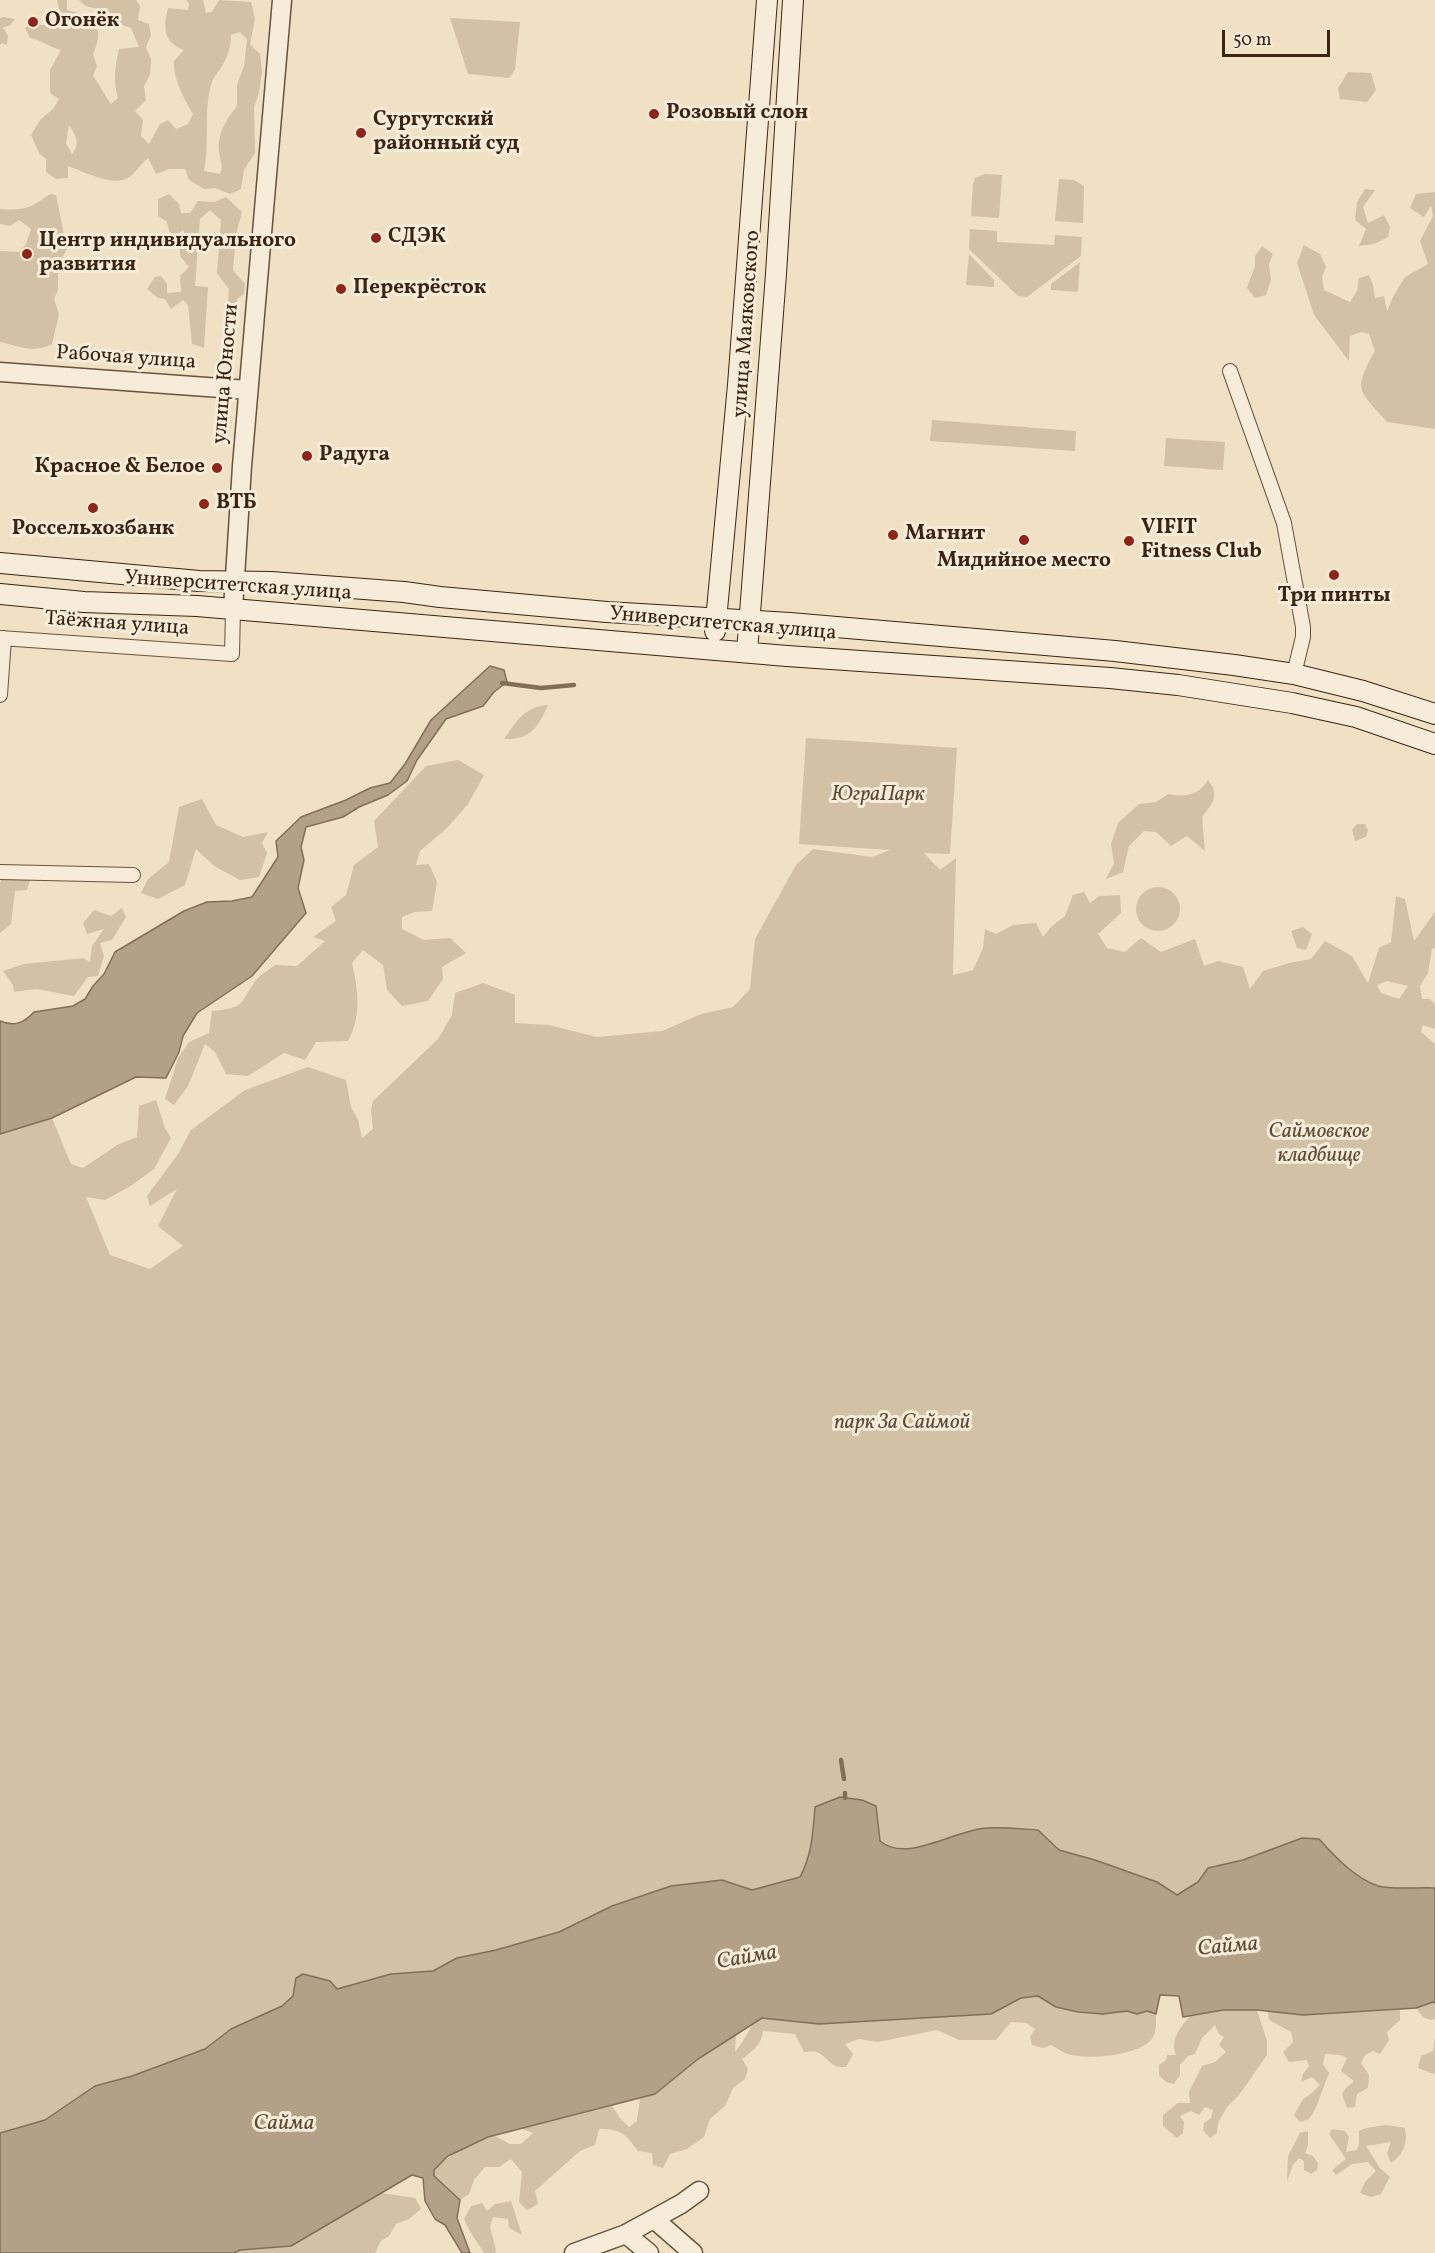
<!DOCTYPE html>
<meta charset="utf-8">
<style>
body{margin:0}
#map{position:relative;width:1435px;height:2253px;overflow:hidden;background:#f1e1c4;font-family:Vollkorn,serif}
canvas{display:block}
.scale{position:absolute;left:1222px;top:30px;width:108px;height:27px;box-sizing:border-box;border:3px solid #3b2410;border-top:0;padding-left:8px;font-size:18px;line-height:21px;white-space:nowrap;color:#3b2410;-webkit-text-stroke:4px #f6ecd9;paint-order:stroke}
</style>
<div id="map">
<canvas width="1435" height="2253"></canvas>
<div class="scale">50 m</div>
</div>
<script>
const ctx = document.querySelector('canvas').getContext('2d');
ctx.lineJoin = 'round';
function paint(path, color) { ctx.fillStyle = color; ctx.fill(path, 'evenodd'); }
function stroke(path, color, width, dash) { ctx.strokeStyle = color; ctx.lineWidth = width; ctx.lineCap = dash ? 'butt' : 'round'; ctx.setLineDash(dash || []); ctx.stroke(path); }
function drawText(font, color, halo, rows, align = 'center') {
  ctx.font = font + ' Vollkorn,serif'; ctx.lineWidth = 6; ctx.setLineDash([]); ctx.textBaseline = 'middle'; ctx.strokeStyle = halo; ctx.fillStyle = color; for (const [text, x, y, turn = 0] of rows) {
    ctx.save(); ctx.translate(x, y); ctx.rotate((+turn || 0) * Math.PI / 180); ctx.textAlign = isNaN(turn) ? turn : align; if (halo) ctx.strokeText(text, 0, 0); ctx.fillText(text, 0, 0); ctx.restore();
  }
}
paint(new Path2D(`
 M57 0H67V10C94 15 106 26 93 54L97 66 93 76C100 85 104 95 111 104L118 98C113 82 115 66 119 49L139 47 131 28 111 21 107 8C96 9 87 9 79 0H136L140 6 138 20 149 24 151 35 146 47 151 59 150 75 144 86 146 100 135 111 143 120 141 136 149 144 160 124 168 120 176 129 188 124 193 114C184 99 173 78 174 61L184 50C163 42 163 28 168 8L188 10 189 3 186 0H203L206 13 212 12 219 0 251 2 255 19 250 44 260 54 262 72 259 92 254 107 255 153 244 170 241 189 230 194 215 188 204 189 189 180 185 169H169L156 174 148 158C140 164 136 173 128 178 112 187 83 171 68 166V178L56 179 46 172V159L39 153 31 135 41 119 53 109 59 99 50 93V70L61 50C50 47 41 40 30 38L25 28 32 23C44 27 51 25 61 17ZM240 32 247 39 244 66 237 85V106C227 119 217 133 219 151 220 161 224 165 220 174L204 171C210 141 203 109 212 82 214 76 219 71 222 66 228 56 231 46 231 35ZM69 125C76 136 81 143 72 154L66 143Z
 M3 17 15 19 9 26 3 27 8 36 7 45 2 43 0 45V18Z
 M450 18 520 22 515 70 509 78 468 74Z
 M1348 72 1371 73 1376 90 1367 102 1340 99 1338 88Z
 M985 174 1002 175 999 218 971 216 973 184 975 178Z
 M1059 179 1074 180 1084 186 1083 223 1055 221Z
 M1365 189 1375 190 1363 207 1368 223 1384 215 1390 227 1388 237 1374 244 1359 246 1366 229 1355 220 1357 202Z
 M1435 192V429L1387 422C1359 390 1352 391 1375 351L1369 334 1361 332 1350 336 1349 361 1314 315 1297 263 1304 245 1320 254 1326 267 1322 277 1324 290 1350 302 1357 291 1359 278 1369 275 1373 285 1375 298 1384 296 1387 311 1394 295 1405 277 1428 264 1420 241 1433 216 1431 206 1424 217 1410 208 1416 194Z
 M50 194 56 195 67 249 58 265V290L54 299 59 314 52 344C33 354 19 346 0 342V251L20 252 26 244 31 229 19 220 10 226 0 224V209C24 211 31 208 50 194Z
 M169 194 179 204 181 213H190L198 201 214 202 226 197 242 212 236 235 233 270 245 284 244 294 237 299 238 312 227 322 229 289 217 273 221 220 210 210 200 219 195 286 208 287 204 348 192 344 188 305 183 300 171 309 165 299 158 298 147 289 155 277 161 276 167 284V293L181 292 180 276 189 267 180 256 179 243 186 237 183 230 175 237 169 231 167 222 158 216V199Z
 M970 229 997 231V242L1054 245 1055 235 1082 237 1081 256 1027 297 1018 296 969 249Z
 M1262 246 1273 254 1269 264 1271 280 1266 295 1255 298 1247 288 1255 266V256Z
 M969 254 994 280V287L966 285Z
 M1080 262 1078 292 1051 290V284Z
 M71 346 130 351 123 359 75 354Z
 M932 420 1076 431 1075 451 930 441Z
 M1166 438 1225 442 1223 470 1164 466Z
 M548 705C538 727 531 740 504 739 517 721 524 707 548 705Z
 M806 738 957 748 950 854 924 853 940 870 956 858 953 975 973 970 983 948 985 929 996 934 1013 925 1036 923 1043 937 1052 926 1065 916 1073 895 1084 892 1090 903 1099 896 1120 895 1121 913 1098 934 1107 948 1125 952 1141 938 1161 952 1195 939 1204 966 1218 961 1243 967 1250 989 1263 971 1289 963 1311 959 1325 941 1352 956 1368 983 1379 948 1391 942 1396 896 1405 899 1414 941 1435 912V949L1432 948 1428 973 1420 986 1422 999H1430L1435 1004V1029L1423 1025 1421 1032 1435 1044V1888C1419 1887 1393 1890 1378 1886 1355 1878 1335 1857 1319 1840L1302 1838 1243 1860 1208 1868 1198 1882 1177 1895 1157 1882 1095 1860 1059 1850 1038 1830C1021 1829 1003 1827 987 1828 956 1829 908 1863 880 1841L876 1806 815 1808C813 1832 811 1855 800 1877L752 1890 722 1880 612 1906 559 1932 496 1950 457 1958 433 1971 391 1974 337 1989 296 1978 293 1996 282 2006 231 2029 205 2049 132 2076 95 2086 45 2120 0 2133V1134L52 1118 71 1164 83 1168 117 1145 137 1137 139 1106 156 1100 165 1128 171 1138 154 1169 131 1186 105 1200 86 1197 110 1255 150 1269 183 1246 158 1226 177 1189 150 1206 147 1196 178 1154 191 1130 245 1090 308 1067 346 1080 351 1107 358 1120 362 1138 373 1129 371 1110 373 1101 438 1039 452 1015 455 993 483 983 515 995V1023L549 1025 597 1037 662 1031 701 1014 733 1007 750 989 755 939 796 865 813 849 872 857 890 850 799 844ZM1387 981 1408 986 1399 999 1381 993 1377 985Z
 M458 760 484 775 468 804 447 828 420 851 416 865 429 864 437 882 432 911 415 912 402 917V929L424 940 450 938 466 953 442 967 443 979 428 1001 402 1006 387 990 383 965 363 950 352 963C358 990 362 1016 348 1041L316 1042 305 1060 284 1053 248 1076 226 1074 215 1052 205 1044 188 1086 174 1105 165 1099 178 1058 189 1042 209 1033 212 1011C246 1008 239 1004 256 980 261 974 269 970 275 965L297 966 325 941 313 937 336 921 331 907 346 895 354 865 378 847 374 821 426 766Z
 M1208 780C1220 796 1213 803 1202 817L1205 851 1187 836 1171 846 1156 832 1144 831 1129 846 1123 872 1106 879 1114 863 1111 844 1118 823 1139 804 1156 802 1168 794C1186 797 1198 796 1208 780Z
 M202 799 216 825 243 837 268 832 262 843 267 853 259 877 240 880 214 866 196 849 185 885 158 899 141 893 148 879 169 862 179 807Z
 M1357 824H1365L1368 830 1366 837 1355 841 1352 830Z
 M2 877 30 880 27 890 15 891 11 924 0 933V883Z
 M1136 909a22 22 0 1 1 44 0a22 22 0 1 1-44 0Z
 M122 908 126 917 112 940 100 943 104 956 98 976 88 977 74 996 36 989 14 992 13 985 3 971 24 964 83 958 90 962 92 946 104 929 87 934 83 923 94 910 111 916Z
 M1303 927 1312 934 1306 950 1297 948 1291 931Z
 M1038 1996 1056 2007 1078 2012 1103 2014 1127 2011 1137 2014 1147 2011 1156 2014C1156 2022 1157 2035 1150 2041 1135 2056 1087 2060 1068 2054 1062 2052 1057 2048 1051 2045L1043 2048 1032 2045 1030 2037 1035 2029 1026 2023 1011 2022 996 2040H959L937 2030 878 2042 859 2039 845 2044 853 2054 846 2067C842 2067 839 2067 836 2066 822 2059 825 2049 804 2052L795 2034 763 2031C762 2044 752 2052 742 2059L748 2069 745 2079 733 2088 725 2106 710 2119 704 2137 687 2149 670 2154 663 2168 653 2165 652 2153 638 2151C625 2133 621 2129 599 2129L595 2145 580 2151 535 2191 538 2204 527 2210 519 2202 522 2172 511 2159 499 2167H485L474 2180 469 2194 460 2200 434 2177V2170C450 2154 472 2141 495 2136L510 2144H521L533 2133 522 2129 612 2106 620 2118 629 2127 637 2121 640 2098 655 2094 698 2059 736 2035 735 2052 743 2041 752 2025 762 2018 819 2024 991 2014 1021 1998Z
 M1433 2002 1435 2003V2019L1431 2020 1423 2017 1416 2008Z
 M1400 2009V2020L1387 2032 1389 2040 1380 2054 1373 2051 1365 2055 1361 2063 1369 2075 1368 2088 1357 2094 1355 2107 1347 2108 1342 2094 1345 2089 1354 2081 1341 2071 1347 2058 1340 2055 1325 2054 1323 2064 1329 2073 1315 2110 1309 2119 1300 2122 1294 2115 1303 2099 1312 2093 1320 2085 1312 2077 1301 2082 1303 2074 1309 2066 1307 2060 1289 2062 1283 2052 1293 2042 1291 2032 1269 2020 1268 2012 1303 2015Z
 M1223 2010H1257L1267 2041V2055L1239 2095 1227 2107 1218 2123 1217 2133 1210 2138 1203 2130 1204 2123 1211 2118 1213 2110 1205 2107 1199 2115 1191 2111 1180 2116 1184 2122 1183 2133 1177 2138 1163 2126V2115L1178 2103H1190L1189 2092 1202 2066 1215 2062 1226 2052 1219 2045 1224 2037 1219 2034 1215 2025 1202 2038 1195 2054 1188 2056 1180 2065V2075L1174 2084 1166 2082 1159 2075V2065L1166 2060 1167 2055H1176C1170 2040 1180 2027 1190 2016Z
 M1435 2038V2073L1434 2074 1418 2068 1421 2056 1433 2051Z
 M1386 2125 1405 2128C1408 2143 1404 2154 1391 2163L1387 2153 1391 2142 1366 2146 1380 2168 1390 2177 1381 2194 1371 2197 1360 2193 1365 2182 1376 2171 1368 2162 1352 2164 1336 2175 1332 2170 1346 2159 1329 2134 1332 2129 1345 2131 1349 2137 1346 2152 1357 2150 1359 2144V2131L1366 2128Z
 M1308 2131V2146L1305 2153 1313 2156 1318 2163 1317 2170 1311 2174 1304 2170V2161L1299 2158 1293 2165 1287 2181 1288 2156 1300 2133Z
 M382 2193 415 2198 421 2209 409 2219 396 2224 389 2236 381 2241 375 2253H234L239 2250 291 2246Z
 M511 2201 522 2235 509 2228 508 2219 493 2217 490 2227 496 2250 495 2253H484C477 2241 469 2232 464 2219L471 2206 482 2203 487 2211 495 2204Z`), '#d2c1a5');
const water = new Path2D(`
 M490 666 504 670 507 682 494 692 483 706 446 719 417 760 407 781 388 795 359 807 343 817 306 827 301 847 304 860 298 888 306 913 252 976 197 1013 183 1036 179 1052 166 1078 136 1077 52 1118 0 1134V1021C14 1027 24 1023 34 1012L73 1006 85 999 93 986 104 974 115 952 184 911 207 902 232 901 252 897 278 857 276 841 301 817 346 800 370 788 390 783 405 764 431 720Z
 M840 1797 862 1800 876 1806 880 1841C907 1864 956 1829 987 1828 1004 1827 1021 1829 1038 1830L1059 1850 1095 1860 1157 1882 1177 1895 1198 1882 1208 1868 1243 1860 1302 1838 1319 1839C1335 1857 1355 1878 1378 1886 1393 1890 1419 1887 1435 1888V2003L1433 2002 1416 2008 1303 2015 1257 2010H1223L1183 2017 1179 1996 1160 1995 1156 2014 1147 2011 1137 2014 1127 2011 1103 2014 1078 2012 1056 2007 1038 1996 1021 1998 991 2014 819 2024 762 2018 698 2059 655 2094 488 2137 448 2156 434 2170V2176L460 2200 457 2218 470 2253H462L445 2225 435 2219 425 2201 423 2178 412 2175 291 2246 240 2250 234 2253H0V2133L45 2120 95 2086 132 2076 205 2049 231 2029 282 2006 293 1996 296 1978 303 1974 330 1981 337 1989 391 1974 433 1971 457 1958 496 1950 559 1932 612 1906 671 1886 722 1880 752 1890 800 1877C812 1855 813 1832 815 1807Z`);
paint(water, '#b3a187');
stroke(water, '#836f57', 1.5);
stroke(new Path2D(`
 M502 683 541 688 574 685
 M841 1760 844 1779
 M845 1793V1798`), '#836f57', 4.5);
const minor = new Path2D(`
 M1230 371 1284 523 1303 627V637L1294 674
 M0 638 232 654 233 609
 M0 695 4 638
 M0 872 133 875`);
const tertiary = new Path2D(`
 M0 372 248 390
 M233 609 242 466 282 0
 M654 2219 693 2253
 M626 2234 649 2253
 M574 2253 626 2234 681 2204 699 2191`);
const secondary = new Path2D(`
 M0 563 199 581 271 582 404 592 440 597 607 612 790 623 1115 651 1234 665 1294 674 1363 691 1435 714
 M0 594 84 602 197 606 787 656 1110 678 1178 685 1292 703 1356 717 1435 744
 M715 631 738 385 767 0
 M747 652 776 274 793 0`);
stroke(minor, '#68533d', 16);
stroke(tertiary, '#68533d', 21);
stroke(secondary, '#3b2410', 22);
stroke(minor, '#f6ecd9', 14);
stroke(tertiary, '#f6ecd9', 18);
stroke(secondary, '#f6ecd9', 20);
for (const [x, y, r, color] of [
 [33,22,6,"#8f2418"],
 [654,114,6,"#8f2418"],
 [361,133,6,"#8f2418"],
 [376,238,6,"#8f2418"],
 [27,254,6,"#8f2418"],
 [341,289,6,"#8f2418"],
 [307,456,6,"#8f2418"],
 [217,468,6,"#8f2418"],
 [204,504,6,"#8f2418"],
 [93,508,6,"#8f2418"],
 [893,535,6,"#8f2418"],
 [1024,540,6,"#8f2418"],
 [1129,541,6,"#8f2418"],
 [1334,575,6,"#8f2418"]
]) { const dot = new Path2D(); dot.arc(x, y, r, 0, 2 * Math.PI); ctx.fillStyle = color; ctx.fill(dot); stroke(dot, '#f6ecd9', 2); }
drawText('bold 21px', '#3b2410', '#f6ecd9', [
 ["Огонёк",45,22],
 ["Розовый слон",666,114],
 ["Сургутский",373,121],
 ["районный суд",373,145],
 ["СДЭК",388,238],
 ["Центр индивидуального",39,242],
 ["развития",39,266],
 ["Перекрёсток",353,289],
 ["Радуга",319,456],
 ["Красное & Белое",205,468,"right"],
 ["ВТБ",216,504],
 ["VIFIT",1141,529],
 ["Fitness Club",1141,553],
 ["Россельхозбанк",93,530,"center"],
 ["Магнит",905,535],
 ["Мидийное место",1024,562,"center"],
 ["Три пинты",1334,597,"center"]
], 'left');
drawText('21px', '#3b2410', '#f6ecd9', [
 ["улица Маяковского",748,324,-86],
 ["Рабочая улица",126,359,4],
 ["улица Юности",227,374,-85],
 ["Университетская улица",238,587,4],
 ["Таёжная улица",117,625,4],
 ["Университетская улица",723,625,5]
]);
drawText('italic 21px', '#614b35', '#f6ecd9', [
 ["ЮграПарк",878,796],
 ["Саймовское",1319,1133],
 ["кладбище",1319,1157],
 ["парк За Саймой",902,1424]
]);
drawText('italic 22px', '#5f4a34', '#f6ecd9', [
 ["Сайма",1228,1948,-5],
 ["Сайма",747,1959,-10],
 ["Сайма",284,2125]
]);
</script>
